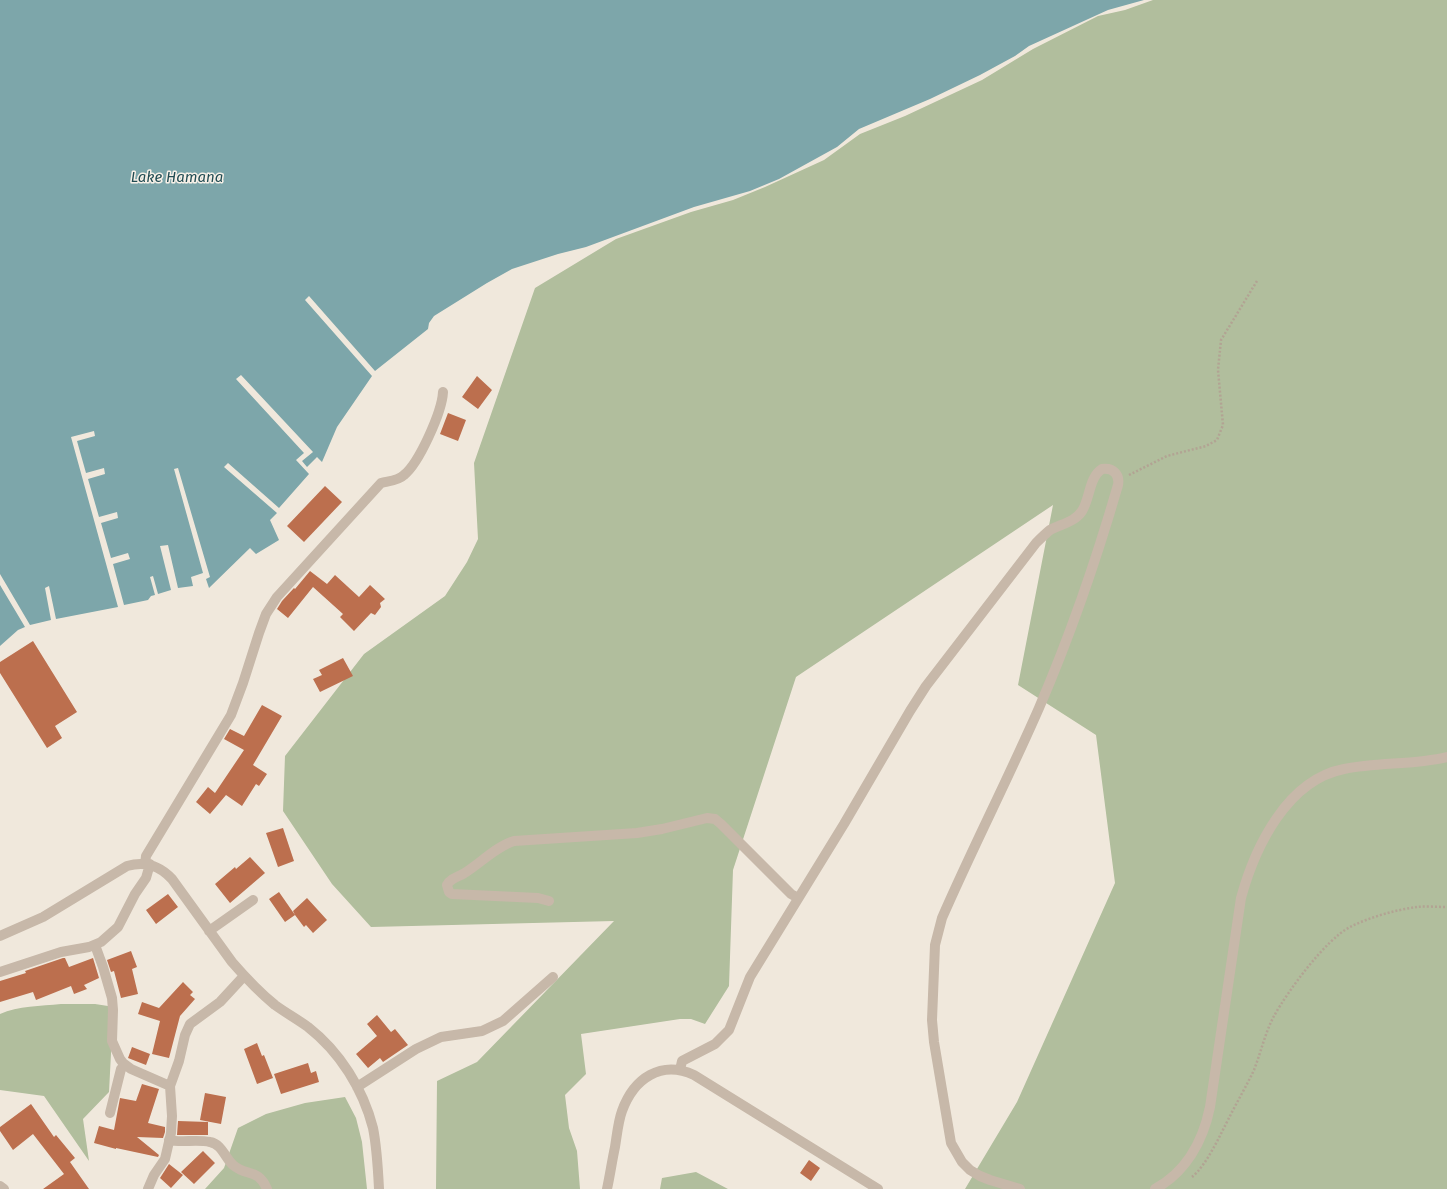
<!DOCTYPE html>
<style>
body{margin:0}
canvas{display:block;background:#f0e8dc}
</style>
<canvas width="1447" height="1189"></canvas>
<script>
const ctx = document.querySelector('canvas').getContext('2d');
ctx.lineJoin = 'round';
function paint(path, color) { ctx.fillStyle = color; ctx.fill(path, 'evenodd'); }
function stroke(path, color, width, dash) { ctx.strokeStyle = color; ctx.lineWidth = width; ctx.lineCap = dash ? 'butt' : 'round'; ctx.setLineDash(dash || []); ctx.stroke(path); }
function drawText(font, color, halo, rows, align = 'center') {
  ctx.font = font + ' "Fira Sans",sans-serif'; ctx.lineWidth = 3; ctx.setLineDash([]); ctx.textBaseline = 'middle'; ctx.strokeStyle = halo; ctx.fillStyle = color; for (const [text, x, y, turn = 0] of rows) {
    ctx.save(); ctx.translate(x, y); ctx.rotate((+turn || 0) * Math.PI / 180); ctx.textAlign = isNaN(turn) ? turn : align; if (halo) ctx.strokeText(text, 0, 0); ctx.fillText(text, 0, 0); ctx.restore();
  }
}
paint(new Path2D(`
 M1153 0H1447V1189H965L1017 1102 1115 883 1096 735 1018 685 1053 505 796 677 733 870 729 986 705 1024 691 1019H680L581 1034 586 1074 565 1095 569 1128 577 1151 580 1189H436L437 1081 477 1062 614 921 371 927 332 884 283 811 285 756 364 654 445 596 467 562 478 539 474 463 535 288 616 239 691 212 733 200 765 187 824 160 860 134 905 116 982 80 1033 49 1098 16 1125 10Z
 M61 1004H95L108 1006 113 1015 109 1092 83 1119 89 1161 44 1096 0 1090V1014C18 1006 41 1006 61 1004Z
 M345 1097 356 1118 362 1142 367 1189H205L224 1168 238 1128 266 1114 305 1103Z
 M696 1172 728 1189H660L662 1178Z`), '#b1be9d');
paint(new Path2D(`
 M0 0H1144L1108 10 1029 46 1015 56 980 75 930 99 859 129 837 147 779 179 750 191 694 207 586 247 558 254 512 269 487 283 434 316 429 323 428 329 375 371 309 296 305 300 372 376 337 427 322 462 317 457 307 467 302 461 313 452 241 375 236 379 304 453 296 460 309 474 279 508 228 463 224 467 277 513 270 520 279 540 256 554 250 548 209 588 206 579 210 577 178 468 174 469 203 573 191 577 193 586 178 588 168 545 160 546 171 590 158 594 153 576 150 577 155 595 151 596 148 600 124 605 113 564 130 559 128 553 111 558 101 523 118 518 117 512 99 517 88 479 105 474 104 468 86 473 77 441 95 436 94 431 71 437 118 607 56 619 49 586 45 588 51 620 30 625 0 574Z
 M0 585 25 627 18 630 0 646Z`), '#7da6aa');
paint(new Path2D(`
 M477 376 492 390 478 409 462 397Z
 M448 413 466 420 458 441 440 434Z
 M325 486 342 502 304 542 287 526Z
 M310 571 327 584 335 575 359 597 370 585 385 599 380 603 381 607 375 615 371 613 354 631 340 617 343 614 313 587 288 618 277 609 282 601 294 588 295 589Z
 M33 641 77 712 55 726 62 738 47 748 0 673V662Z
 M343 658 353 676 320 692 313 679 322 675 319 670Z
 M262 705 282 716 253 765 267 774 259 786 256 784 242 806 226 795 210 814 196 802 208 787 215 793 244 750 224 739 230 729 244 736Z
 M283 828 294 861 278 867 266 833Z
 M250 857 265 873 230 903 215 884 235 867 236 869Z
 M279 892 295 915 293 911 307 898 327 920 313 933 306 925 304 927 295 915 285 922 269 899Z
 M168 894 178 907 156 924 146 910Z
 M131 951 137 967 132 969 138 994 121 998 114 971 111 972 107 960Z
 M63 958H65L69 967 93 958 99 978 84 985 87 989 74 994 71 986 36 1000 33 992 0 1002V981L26 973 25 971Z
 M183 982 193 992 190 995 195 999 180 1016 169 1058 152 1054 160 1021 138 1014 142 1002 159 1008Z
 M377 1015 391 1032 395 1029 408 1045 383 1062 380 1058 368 1068 356 1054 377 1036 367 1024Z
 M257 1043 262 1056 264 1055 273 1078 257 1084 244 1049Z
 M132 1047 150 1054 146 1065 128 1058Z
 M308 1063 311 1073 316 1071 319 1082 281 1094 274 1074Z
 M142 1084 159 1089 148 1123 165 1127V1132L163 1138 137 1137 159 1155 158 1157 116 1148V1149L94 1143 99 1126 114 1130 120 1098 136 1101Z
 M205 1093 226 1097 221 1124 200 1120Z
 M31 1104 54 1137 56 1135 75 1158 70 1162 89 1189H43L64 1174 33 1134 13 1150 0 1131V1127Z
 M178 1121 208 1122V1135H177Z
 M203 1151 215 1163 194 1184 181 1172Z
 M809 1160 820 1168 811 1181 800 1173Z
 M169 1164 183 1175 171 1188 160 1178Z`), '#bc6f4e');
stroke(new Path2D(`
 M1129 475 1167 456 1206 446 1217 440 1223 425 1218 370 1221 340 1257 281
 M1192 1177C1207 1165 1221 1133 1230 1116 1238 1100 1247 1085 1254 1070 1261 1052 1265 1033 1274 1016 1288 991 1325 940 1350 927 1370 917 1395 910 1417 907 1426 906 1437 907 1447 907`), '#b2a393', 2.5, [2, 2]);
stroke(new Path2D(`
 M145 864 146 856 231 715 243 683 259 633 266 614 277 597 381 483C388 481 398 481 404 475 419 463 442 412 443 392
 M549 901 538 898 452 894 449 892 447 885C450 879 457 877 463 874 480 864 495 847 514 841L637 833 662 829 707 818 715 819 721 824 791 894 798 898
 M209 931 253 900
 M0 936 43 917 127 866C145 861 159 865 172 879L232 962C245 977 259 992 275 1005 286 1013 297 1019 308 1027 340 1052 363 1089 373 1128 377 1148 378 1169 379 1189
 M95 945 103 967 112 998 113 1010 112 1041 120 1059 123 1063 131 1069 170 1086 172 1116 171 1133 165 1159 154 1175 148 1189
 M0 972 61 952 89 947 101 942 118 927 135 894 146 878 150 864
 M680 1070 682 1061 715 1044 729 1030 750 977 844 824 910 711 926 686 1036 543C1041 538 1045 534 1050 530 1061 524 1075 522 1082 511 1090 499 1089 477 1102 469 1113 467 1120 475 1118 485 1096 561 1070 636 1039 708 1008 779 973 847 942 918L935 945 932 1020 934 1042 951 1143 962 1162 970 1170 980 1176 990 1180 1020 1189
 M170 1086 179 1061 185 1035 190 1024 220 1002 244 976
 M357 1087 416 1049 441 1037 482 1031 503 1021 553 977
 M110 1113 121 1069 125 1065
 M169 1140C182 1143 196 1139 210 1142 222 1144 225 1158 233 1165 247 1177 258 1168 267 1189
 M0 1186 4 1189
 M607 1189C610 1175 612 1161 615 1147 617 1135 618 1122 622 1111 634 1078 661 1060 694 1075L878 1189
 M1155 1189C1186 1172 1203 1141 1210 1107L1241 898C1255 847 1287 780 1344 769 1378 762 1413 765 1447 757`), '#c7b8a9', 10);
drawText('italic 15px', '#214c53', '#f8f1e8', [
 ["Lake Hamana",177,178]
]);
</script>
